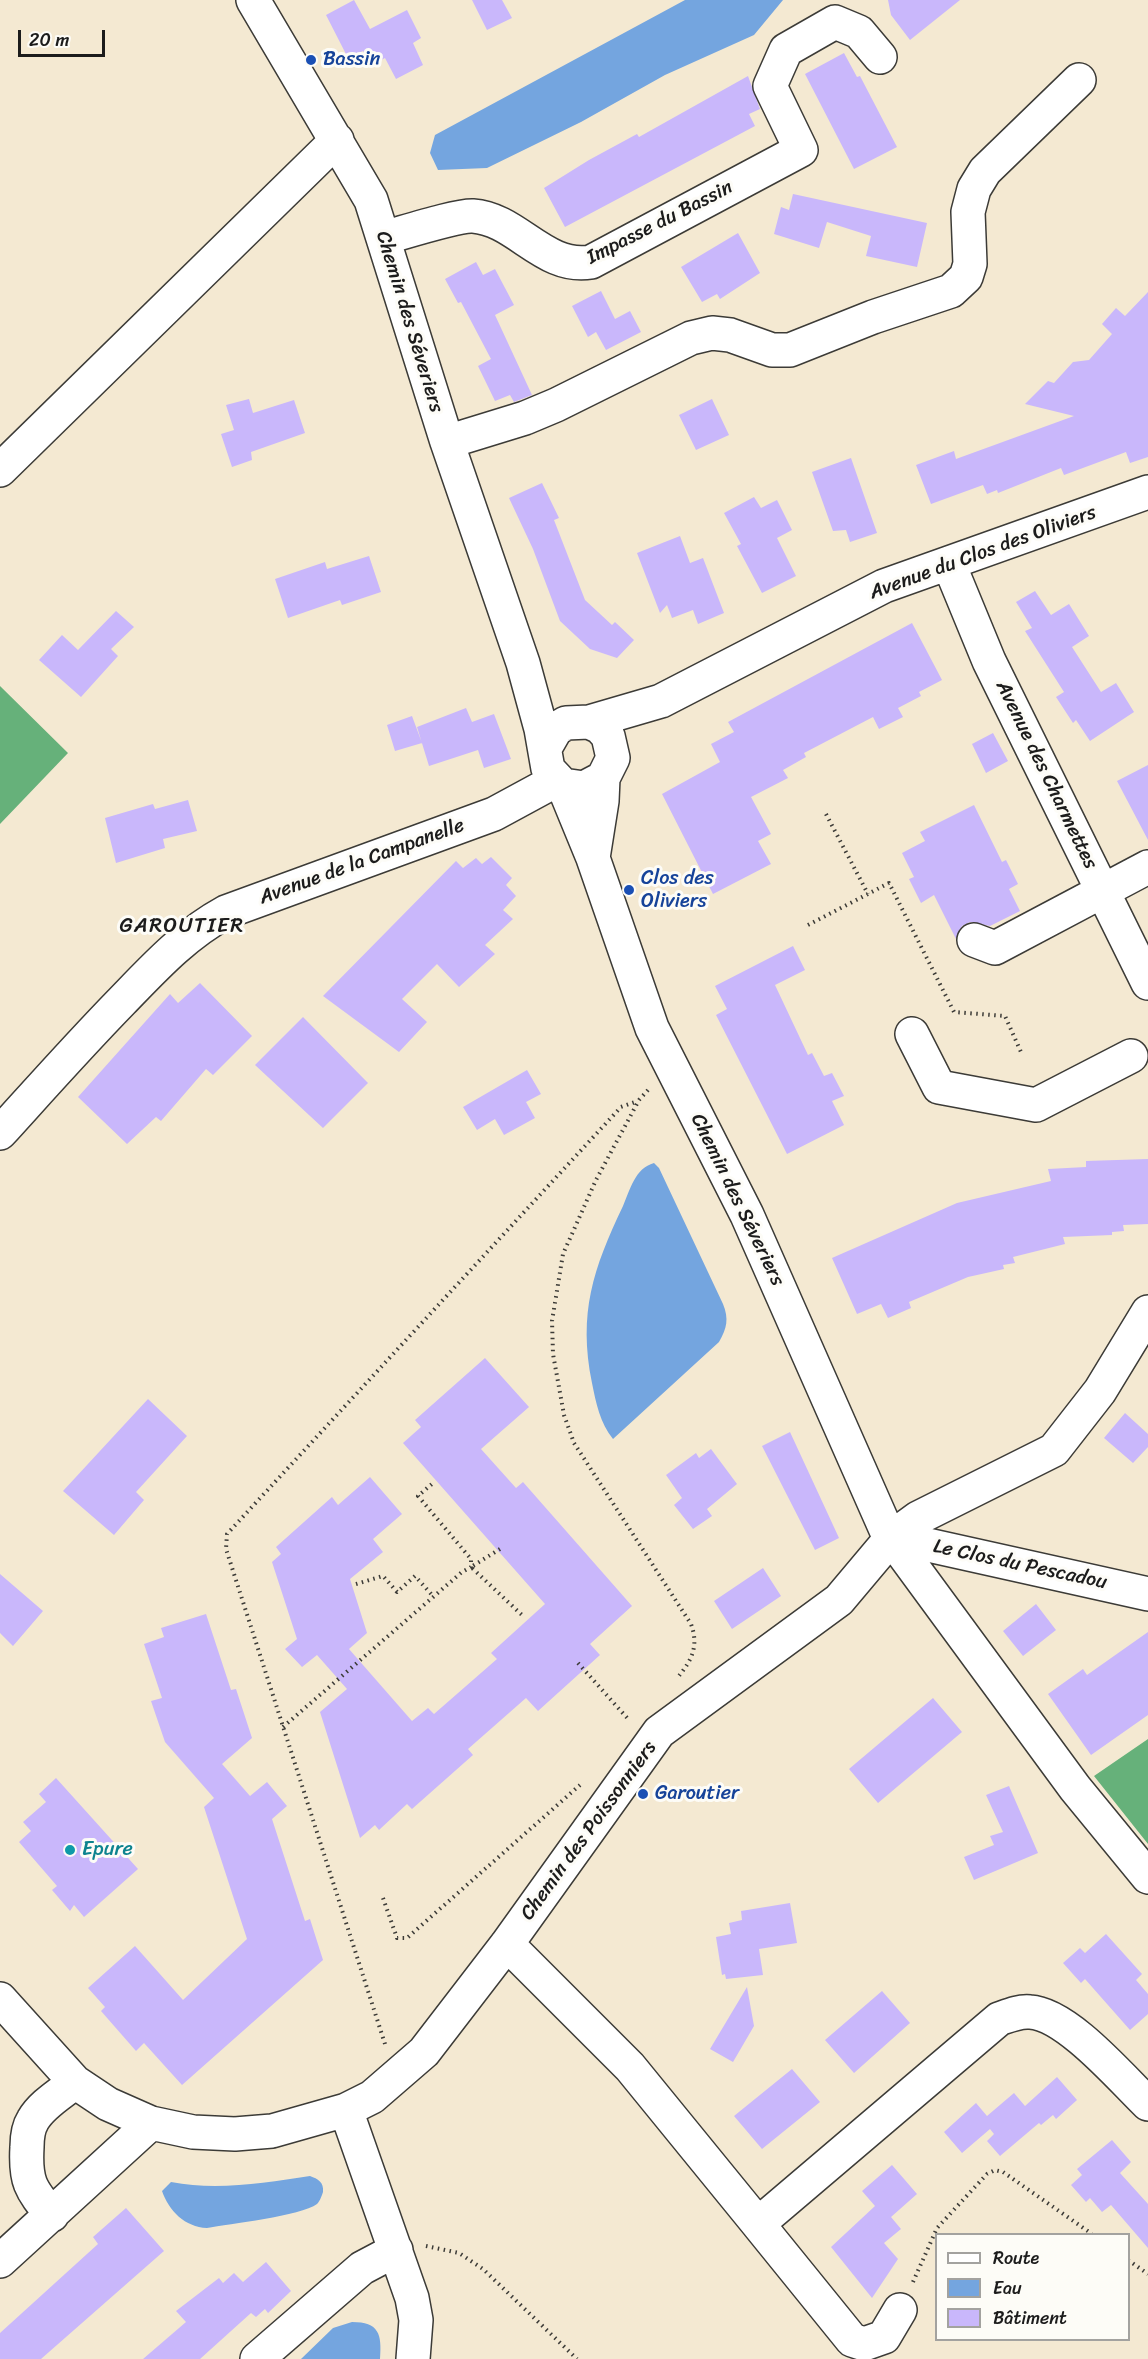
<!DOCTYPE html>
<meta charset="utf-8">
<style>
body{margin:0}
#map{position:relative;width:1148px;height:2359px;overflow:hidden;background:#f4e9d2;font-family:Sriracha,sans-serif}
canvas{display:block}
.legend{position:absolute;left:935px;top:2233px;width:195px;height:108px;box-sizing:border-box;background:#fdfcf7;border:2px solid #a3a29f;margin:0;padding:8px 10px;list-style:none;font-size:18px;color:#1c1c1c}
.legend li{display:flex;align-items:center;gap:12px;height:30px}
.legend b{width:30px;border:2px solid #a3a29f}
.scale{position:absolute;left:18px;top:30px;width:87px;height:27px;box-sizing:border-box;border:3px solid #1c1c1c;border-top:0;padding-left:8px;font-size:18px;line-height:21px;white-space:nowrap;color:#1c1c1c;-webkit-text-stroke:4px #fdfcf7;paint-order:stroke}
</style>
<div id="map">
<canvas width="1148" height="2359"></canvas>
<ul class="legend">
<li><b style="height:8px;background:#fff"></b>Route</li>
<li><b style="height:16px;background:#74a5df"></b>Eau</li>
<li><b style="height:16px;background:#c9b7fb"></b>Bâtiment</li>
</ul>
<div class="scale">20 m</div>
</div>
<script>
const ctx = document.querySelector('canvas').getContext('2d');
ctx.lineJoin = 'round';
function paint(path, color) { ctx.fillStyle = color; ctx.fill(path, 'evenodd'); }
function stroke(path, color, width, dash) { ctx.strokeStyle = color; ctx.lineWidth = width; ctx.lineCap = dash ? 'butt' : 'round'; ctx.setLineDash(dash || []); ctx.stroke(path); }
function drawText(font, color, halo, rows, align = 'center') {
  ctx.font = font + ' Sriracha,sans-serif'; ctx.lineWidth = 6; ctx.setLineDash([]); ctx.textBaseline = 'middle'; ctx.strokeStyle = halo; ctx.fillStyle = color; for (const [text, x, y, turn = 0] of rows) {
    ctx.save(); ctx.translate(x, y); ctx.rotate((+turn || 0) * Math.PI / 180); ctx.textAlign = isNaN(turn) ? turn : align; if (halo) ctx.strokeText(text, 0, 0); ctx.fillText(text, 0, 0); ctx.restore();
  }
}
paint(new Path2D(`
 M0 686 68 753 0 824Z
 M1148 1739V1844L1094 1776Z`), '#66b17a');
paint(new Path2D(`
 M685 0H783L754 35 665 75 581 122 487 168 438 170 430 153 435 135Z
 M654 1163 659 1168 723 1304C729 1319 727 1328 719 1342L613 1439C600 1423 596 1403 592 1383 578 1313 593 1269 623 1206 630 1190 635 1168 654 1163Z
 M310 2176C318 2179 324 2182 323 2192 322 2195 320 2201 317 2204 301 2216 229 2224 207 2228 185 2227 169 2211 162 2191L171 2182C216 2191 265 2183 310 2176Z
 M352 2322C379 2322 382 2334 380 2359H301L333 2328Z`), '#74a5df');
paint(new Path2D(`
 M354 0 370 29 407 10 421 38 413 43 423 65 396 79 385 58 370 66 363 51 348 58 326 15Z
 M472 0H502L512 18 487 30Z
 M888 0H960L910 40 891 15Z
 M844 53 857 77 860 76 897 147 854 169 805 74Z
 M748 76 760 109 749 114 755 126 565 227 544 188 589 160 637 134 639 137Z
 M793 194 927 223 917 267 866 256 871 236 827 222 819 248 774 234 781 207 789 210Z
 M738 233 760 273 720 299 717 294 702 302 681 267Z
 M476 262 483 275 495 269 514 305 495 315 532 395 514 402 510 395 495 401 478 366 491 359 461 302 458 303 445 279Z
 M601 291 615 319 630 311 641 332 606 350 596 332 588 337 572 306Z
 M1148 292V457L1130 463 1126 452 1064 475 1061 468 998 493 997 490 987 494 983 485 931 504 916 465 954 451 956 459 1074 416 1025 404 1048 381 1054 383 1073 362 1089 360 1112 334 1102 324 1116 308 1125 316Z
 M249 399 253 413 294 400 305 433 251 452 252 460 232 467 221 434 234 430 226 405Z
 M712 399 729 435 696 450 679 415Z
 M851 458 877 533 850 542 846 530 833 531 812 472Z
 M542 483 559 518 554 520 585 600 612 625 615 622 634 640 617 658 590 649 560 621 533 549 509 498Z
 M754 497 761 508 777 500 792 530 777 538 796 576 762 593 737 546 741 544 724 513Z
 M680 536 690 563 703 558 724 613 698 624 693 610 672 618 667 605 660 613 637 553Z
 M369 556 381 592 342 605 340 600 288 618 275 579 325 562 327 569Z
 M1035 591 1051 615 1069 604 1089 636 1072 647 1101 692 1116 683 1134 712 1090 741 1076 720 1073 723 1056 697 1064 692 1025 631 1032 628 1016 602Z
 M116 611 134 627 111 649 118 656 81 697 39 660 62 635 78 650Z
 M912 623 942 680 919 692 921 696 898 708 903 717 879 729 873 717 804 753 806 757 783 770 788 778 751 797 771 834 758 841 771 864 713 894 662 794 720 762 711 744 734 732 728 722Z
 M466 708 472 722 494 714 511 759 484 768 478 750 429 766 417 727Z
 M412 716 422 743 395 751 387 725Z
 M993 733 1008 761 986 773 972 744Z
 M1148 765V840L1117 781Z
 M188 800 197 831 163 839 165 848 116 863 105 818 153 804 155 809Z
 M974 805 1002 862 1006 860 1018 884 1009 889 1020 911 990 926 970 922 962 926 956 939 934 895 921 903 909 879 914 877 902 853 925 841 920 832Z
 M491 857 512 878 506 885 516 896 503 910 513 919 485 945 495 954 459 987 437 964 402 999 427 1022 399 1052 323 996 456 861 463 868 476 858 482 864Z
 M793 946 805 970 775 985 808 1055 812 1053 824 1076 832 1073 844 1096 832 1101 844 1125 787 1154 716 1015 727 1009 715 986Z
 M200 983 252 1036 213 1075 206 1069 161 1121 156 1117 127 1144 78 1097 170 994 178 1003Z
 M303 1017 368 1083 323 1128 255 1065Z
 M527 1070 541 1094 526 1102 535 1118 504 1135 495 1119 477 1130 463 1107Z
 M1148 1159V1224L1123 1225 1124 1231 1112 1232V1235L1063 1237 1065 1244 1013 1257 1015 1263 1003 1265 1004 1269 968 1277 909 1302 911 1308 888 1318 881 1304 857 1314 832 1258 957 1203 1051 1181 1048 1169 1086 1167V1161Z
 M485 1358 529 1407 481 1449 516 1488 523 1482 632 1606 590 1644 600 1655 538 1711 526 1698 468 1749 473 1755 412 1809 407 1804 379 1830 375 1825 360 1838 320 1712 347 1689 317 1655 302 1667 285 1649 297 1639 272 1562 281 1554 276 1547 332 1497 338 1505 370 1477 402 1514 373 1539 383 1552 350 1579 367 1633 349 1649 412 1721 428 1708 434 1714 497 1659 491 1653 545 1604 403 1443 421 1427 415 1420Z
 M148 1399 187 1436 136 1492 144 1500 114 1535 63 1491Z
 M1125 1413 1148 1434V1447L1133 1463 1104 1438Z
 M790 1432 839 1538 815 1550 762 1446Z
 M711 1449 737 1484 707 1509 712 1516 693 1529 674 1505 682 1498 666 1475 696 1453 699 1458Z
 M763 1568 781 1596 732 1629 714 1601Z
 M0 1574 43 1611 13 1646 0 1633Z
 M1036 1604 1056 1630 1023 1656 1003 1631Z
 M206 1614 231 1690 236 1689 252 1738 222 1764 250 1796 267 1782 287 1806 272 1819 305 1921 310 1919 323 1960 182 2085 144 2043 136 2051 101 2011 105 2007 88 1988 135 1946 183 2000 247 1939 204 1807 214 1798 165 1742 151 1701 162 1698 144 1644 164 1637 161 1628Z
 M1148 1632V1715L1091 1755 1048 1694 1083 1669 1087 1675Z
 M933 1698 962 1732 878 1803 849 1769Z
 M56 1778 138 1869 84 1917 74 1905 70 1911 52 1890 57 1886 19 1842 31 1831 23 1822 46 1802 39 1794Z
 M1009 1786 1038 1853 974 1880 964 1857 994 1845 990 1836 1003 1832 986 1795Z
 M790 1903 797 1943 759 1949 763 1975 726 1979 725 1974 722 1975 716 1937 731 1934 729 1923 742 1920 741 1911Z
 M1106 1934 1142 1974 1136 1980 1148 1994V2014L1130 2030 1085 1979 1081 1983 1063 1963 1080 1948 1085 1953Z
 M747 1987 754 2026 733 2062 710 2049Z
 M882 1991 910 2023 854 2073 825 2040Z
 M792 2069 820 2102 762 2149 734 2116Z
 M1057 2077 1077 2100 1056 2119 1053 2115 1041 2125 1039 2123 1000 2156 987 2141 994 2134 990 2129 962 2153 944 2132 976 2103 987 2116 1014 2093 1025 2106Z
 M1112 2140 1131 2162 1120 2173 1148 2204V2248L1111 2205 1102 2212 1090 2198 1086 2202 1071 2185 1082 2175 1077 2169Z
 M892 2165 917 2194 891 2217 901 2229 884 2243 898 2259 872 2298 831 2247 875 2206 862 2191Z
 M126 2208 164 2251 41 2359H0V2333L98 2244 93 2237Z
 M266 2262 291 2291 268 2313 265 2309 256 2317 251 2313 200 2359H143L186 2322 176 2311 219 2278 223 2283 234 2273 243 2282Z`), '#c9b7fb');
const minor = new Path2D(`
 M253 0 371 200 447 442 523 663 541 729 548 769 563 785 584 788 603 778 613 758 608 736 600 727 589 722 566 723 556 729 545 748
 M383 238C402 233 458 215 473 216 517 219 544 270 591 262L801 150 770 86 786 50 835 22 859 32 880 57
 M447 442 525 418 556 405 691 338 712 333 730 335 772 350H790L873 317 951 291 966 277 970 264 968 212 974 189 985 171 1079 80
 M0 470 337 140
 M949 564 989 661 1148 983
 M589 722 661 701 884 586 1148 492
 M563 785 593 858 652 1028 747 1215 887 1532 1075 1788 1148 1877
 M593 858 602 801 603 778
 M974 940 995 948 1148 867
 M912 1034 939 1087 1036 1105 1131 1056
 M0 1133C40 1089 80 1044 122 1001 155 967 184 935 226 912L494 814 542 788 554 778
 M892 1537 1148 1594
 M507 1944 630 2067 758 2224 999 2019C1010 2015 1019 2011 1030 2012 1067 2014 1121 2078 1148 2104
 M0 1999 75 2082 108 2104 151 2123 193 2132 235 2134 272 2131 346 2110 372 2097 424 2052 507 1944 659 1732 839 1600 892 1537 918 1518 1054 1450 1100 1391 1148 1312
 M346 2110 412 2298 416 2320 413 2359
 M52 2215C30 2189 25 2181 27 2147 27 2137 28 2128 33 2120 42 2104 62 2093 75 2082
 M758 2224 852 2340 864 2344 884 2337 900 2310
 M0 2261 151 2123
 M257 2359 362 2268 396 2250`);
stroke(minor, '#3c3b37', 36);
stroke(new Path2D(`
 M826 814 868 894
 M808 925 889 883 954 1012 1005 1016 1021 1052
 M648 1090 639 1100 596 1180 563 1254 552 1321 553 1354 564 1415 574 1443 691 1624C699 1646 692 1660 678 1677
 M500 1549 471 1567 523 1616
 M356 1584 383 1576 397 1592 415 1576 433 1596
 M578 1663 629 1720
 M283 1727 462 1572 471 1567V1559L418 1496 433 1483
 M383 1898 397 1938H407L580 1785
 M385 2044 226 1549 227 1534 621 1107 638 1101
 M426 2246 459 2253 483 2269 577 2359
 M1128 2260 1148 2274
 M913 2282 937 2228 987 2174 995 2170 1003 2172 1092 2234`), '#3c3b37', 4, [1.5, 4.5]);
stroke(minor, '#fff', 33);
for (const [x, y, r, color] of [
 [311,60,6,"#1a4fb4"],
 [629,890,6,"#1a4fb4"],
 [643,1794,6,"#1a4fb4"],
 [70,1850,6,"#0f9aa8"]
]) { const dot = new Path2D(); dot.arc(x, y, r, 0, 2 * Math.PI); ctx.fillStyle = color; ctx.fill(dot); stroke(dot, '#fdfcf7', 2); }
drawText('20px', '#164399', '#fdfcf7', [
 ["Bassin",323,60],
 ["Clos des",641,879],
 ["Oliviers",641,902],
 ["Garoutier",655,1794]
], 'left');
drawText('20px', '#1c1c1c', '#fdfcf7', [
 ["Impasse du Bassin",660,223,-27],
 ["Chemin des Séveriers",409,322,73],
 ["Avenue du Clos des Oliviers",983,553,-20],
 ["Avenue des Charmettes",1046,775,64],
 ["Avenue de la Campanelle",362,862,-20],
 ["Chemin des Séveriers",737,1200,64],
 ["Le Clos du Pescadou",1020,1565,12],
 ["Chemin des Poissonniers",589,1831,-54]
]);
drawText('20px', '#0d838f', '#fdfcf7', [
 ["Epure",82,1850]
], 'left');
ctx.letterSpacing = '1.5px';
drawText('21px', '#1c1c1c', '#fdfcf7', [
 ["GAROUTIER",182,927]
]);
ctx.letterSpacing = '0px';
</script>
